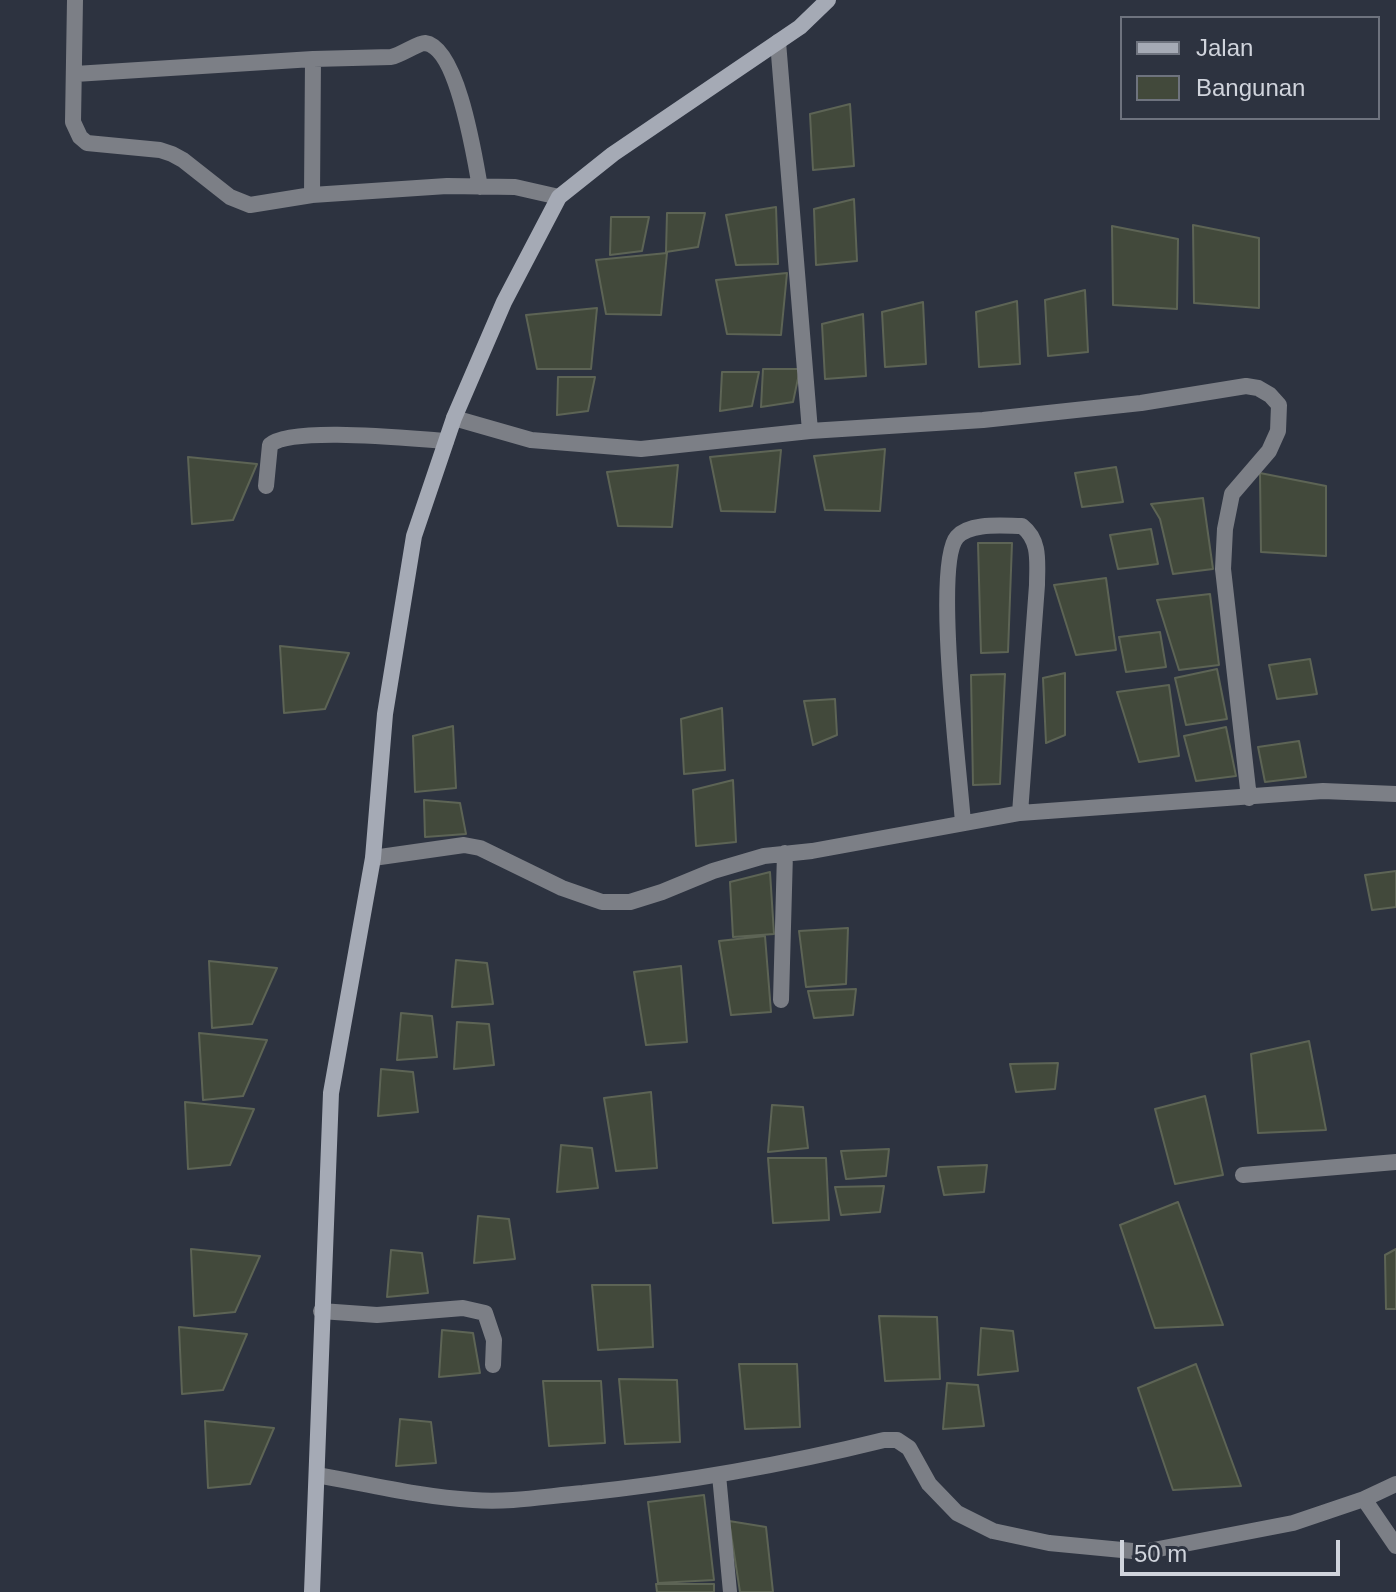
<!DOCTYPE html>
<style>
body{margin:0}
#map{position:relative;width:1396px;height:1592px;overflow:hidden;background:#2d3340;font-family:Helvetica,sans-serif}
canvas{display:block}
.legend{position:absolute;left:1120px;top:16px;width:260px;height:104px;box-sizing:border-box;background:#2d3340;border:2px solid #6e737e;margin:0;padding:10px 14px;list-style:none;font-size:24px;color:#d0d4dc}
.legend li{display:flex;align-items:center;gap:16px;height:40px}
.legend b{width:40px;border:2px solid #6e737e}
.scale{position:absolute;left:1120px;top:1540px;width:220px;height:36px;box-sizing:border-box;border:4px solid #d0d4dc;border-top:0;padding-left:10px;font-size:24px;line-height:28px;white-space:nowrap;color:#d0d4dc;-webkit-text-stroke:6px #2d3340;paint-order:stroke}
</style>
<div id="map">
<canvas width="1396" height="1592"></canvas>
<ul class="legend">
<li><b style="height:10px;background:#a5aab5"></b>Jalan</li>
<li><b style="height:22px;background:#42493b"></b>Bangunan</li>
</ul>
<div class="scale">50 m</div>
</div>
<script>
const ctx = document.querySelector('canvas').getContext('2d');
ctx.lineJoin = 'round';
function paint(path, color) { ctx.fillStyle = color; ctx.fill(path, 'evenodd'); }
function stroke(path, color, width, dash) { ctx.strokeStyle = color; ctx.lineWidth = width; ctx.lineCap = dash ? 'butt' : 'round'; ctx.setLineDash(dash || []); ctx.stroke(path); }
const building = new Path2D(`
 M850 104 854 166 813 170 810 114Z
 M854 199 857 261 816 265 814 209Z
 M776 207 778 264 736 265 726 215Z
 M667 213H705L698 247 666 252Z
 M611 217H649L642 251 610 255Z
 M1193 225 1259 238V308L1194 303Z
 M1112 226 1178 239 1177 309 1113 305Z
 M667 253 661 315 606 314 596 260Z
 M787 273 781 335 727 334 716 280Z
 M1085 290 1088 352 1048 356 1045 300Z
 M1017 301 1020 364 979 367 976 312Z
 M923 302 926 364 885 367 882 312Z
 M597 308 591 369H537L526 315Z
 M863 314 866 376 825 379 822 324Z
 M763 369H800L793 402 761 407Z
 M722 372H759L752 406 720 411Z
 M558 377H595L588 411 557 415Z
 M885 449 880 511 825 510 814 456Z
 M781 450 775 512 721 511 710 457Z
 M188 457 257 464 233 520 192 524Z
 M678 465 672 527 618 526 607 472Z
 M1116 467 1123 502 1082 507 1075 473Z
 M1260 473 1326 486V556L1261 552Z
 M1203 498 1213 569 1173 574 1160 519 1151 504Z
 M1151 529 1158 564 1118 569 1110 535Z
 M978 543H1012L1008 652 981 653Z
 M1106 578 1116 650 1076 655 1054 585Z
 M1210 594 1219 665 1179 670 1157 600Z
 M1160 632 1166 667 1126 672 1119 637Z
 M280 646 349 653 325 709 284 713Z
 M1310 659 1317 694 1277 699 1269 665Z
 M1217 669 1227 719 1186 725 1175 678Z
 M1065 673V735L1046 743 1043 678Z
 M1005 674 1000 784 973 785 971 675Z
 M1169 685 1179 756 1139 762 1117 692Z
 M835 699 837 735 813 745 804 701Z
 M722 708 725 770 684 774 681 719Z
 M453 726 456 788 415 792 413 736Z
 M1226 727 1236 776 1196 781 1184 736Z
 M1299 741 1306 777 1265 782 1258 747Z
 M733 780 736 842 696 846 693 790Z
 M424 800 460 803 466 834 425 837Z
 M1396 871V907L1372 910 1365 875Z
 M770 872 774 934 733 937 730 882Z
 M848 928 846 984 806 987 799 931Z
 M765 936 771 1012 731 1015 719 941Z
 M456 960 487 963 493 1004 452 1007Z
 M209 961 277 968 252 1024 212 1028Z
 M681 966 687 1042 646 1045 634 972Z
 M856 989 853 1015 814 1018 808 991Z
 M401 1013 432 1016 437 1057 397 1060Z
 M457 1022 489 1024 494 1065 454 1069Z
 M199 1033 267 1040 243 1096 203 1100Z
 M1309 1041 1326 1130 1258 1133 1251 1054Z
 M1058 1063 1055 1089 1016 1092 1010 1064Z
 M381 1069 413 1072 418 1112 378 1116Z
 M651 1092 657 1168 616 1171 604 1098Z
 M1205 1096 1223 1175 1175 1184 1155 1109Z
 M185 1102 254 1109 230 1165 188 1169Z
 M772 1105 803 1107 808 1148 768 1152Z
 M561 1145 592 1148 598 1188 557 1192Z
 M889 1149 886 1176 846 1179 841 1151Z
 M768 1158H826L829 1220 773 1223Z
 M987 1165 984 1192 944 1195 938 1167Z
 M884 1186 880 1212 841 1215 835 1187Z
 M1178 1202 1223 1325 1155 1328 1120 1225Z
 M478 1216 509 1219 515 1259 474 1263Z
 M191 1249 260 1256 235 1312 194 1316Z
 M1396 1249V1309H1386L1385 1255Z
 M391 1250 422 1253 428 1293 387 1297Z
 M592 1285H650L653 1347 598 1350Z
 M879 1316 937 1317 940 1379 885 1381Z
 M179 1327 247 1334 223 1390 182 1394Z
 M981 1328 1013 1331 1018 1371 978 1375Z
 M442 1330 473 1333 480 1373 439 1377Z
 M739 1364H797L800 1427 745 1429Z
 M1196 1364 1241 1486 1173 1490 1138 1388Z
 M619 1379 677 1380 680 1442 625 1444Z
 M543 1381H601L605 1443 549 1446Z
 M947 1383 978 1385 984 1426 943 1429Z
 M400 1419 431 1422 436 1463 396 1466Z
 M205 1421 274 1428 250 1484 208 1488Z
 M704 1495 714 1580 658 1583 648 1502Z
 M729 1521 766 1527 773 1592H740Z
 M656 1584H714V1592H657Z`);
paint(building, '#42493b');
stroke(building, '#5d6455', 2);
stroke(new Path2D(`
 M719 1475 730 1592`), '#7c7f86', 14);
stroke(new Path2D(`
 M75 0 73 122 80 137 87 143 160 150 172 154 183 160 230 197 250 205 312 195 447 186 515 187 559 197
 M778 42 810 431
 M75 74 313 59 391 57C401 55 418 43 425 43 458 47 475 160 480 187
 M312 195 313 59
 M454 418 531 440 641 449 810 431 983 420 1141 403 1246 386 1258 388 1270 395 1279 405 1278 431 1269 451 1232 494 1225 529 1223 569 1249 798
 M266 486 270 445C291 426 413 439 446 441
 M963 823C960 778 933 564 957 537 970 522 1004 526 1022 526 1041 541 1037 563 1037 585L1020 813
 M373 858 464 845 480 848 562 888 602 902H630L662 892 713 871 764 856 812 851 1020 813 1323 791 1396 794
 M781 1000 785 853
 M1243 1175 1396 1162
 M321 1311 377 1315 463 1308 485 1313 494 1340 493 1365
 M317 1475C368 1484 421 1497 473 1500 510 1503 547 1496 583 1493 687 1482 783 1465 884 1440H897L909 1448 929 1484 957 1513 993 1531 1049 1543 1143 1552 1293 1523 1364 1499 1396 1546
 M1364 1499 1396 1484`), '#7c7f86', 16);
stroke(new Path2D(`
 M312 1592 331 1093 373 858 385 714 414 536 454 418 504 302 559 197 613 154 800 27 828 0`), '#a5aab5', 16);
</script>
